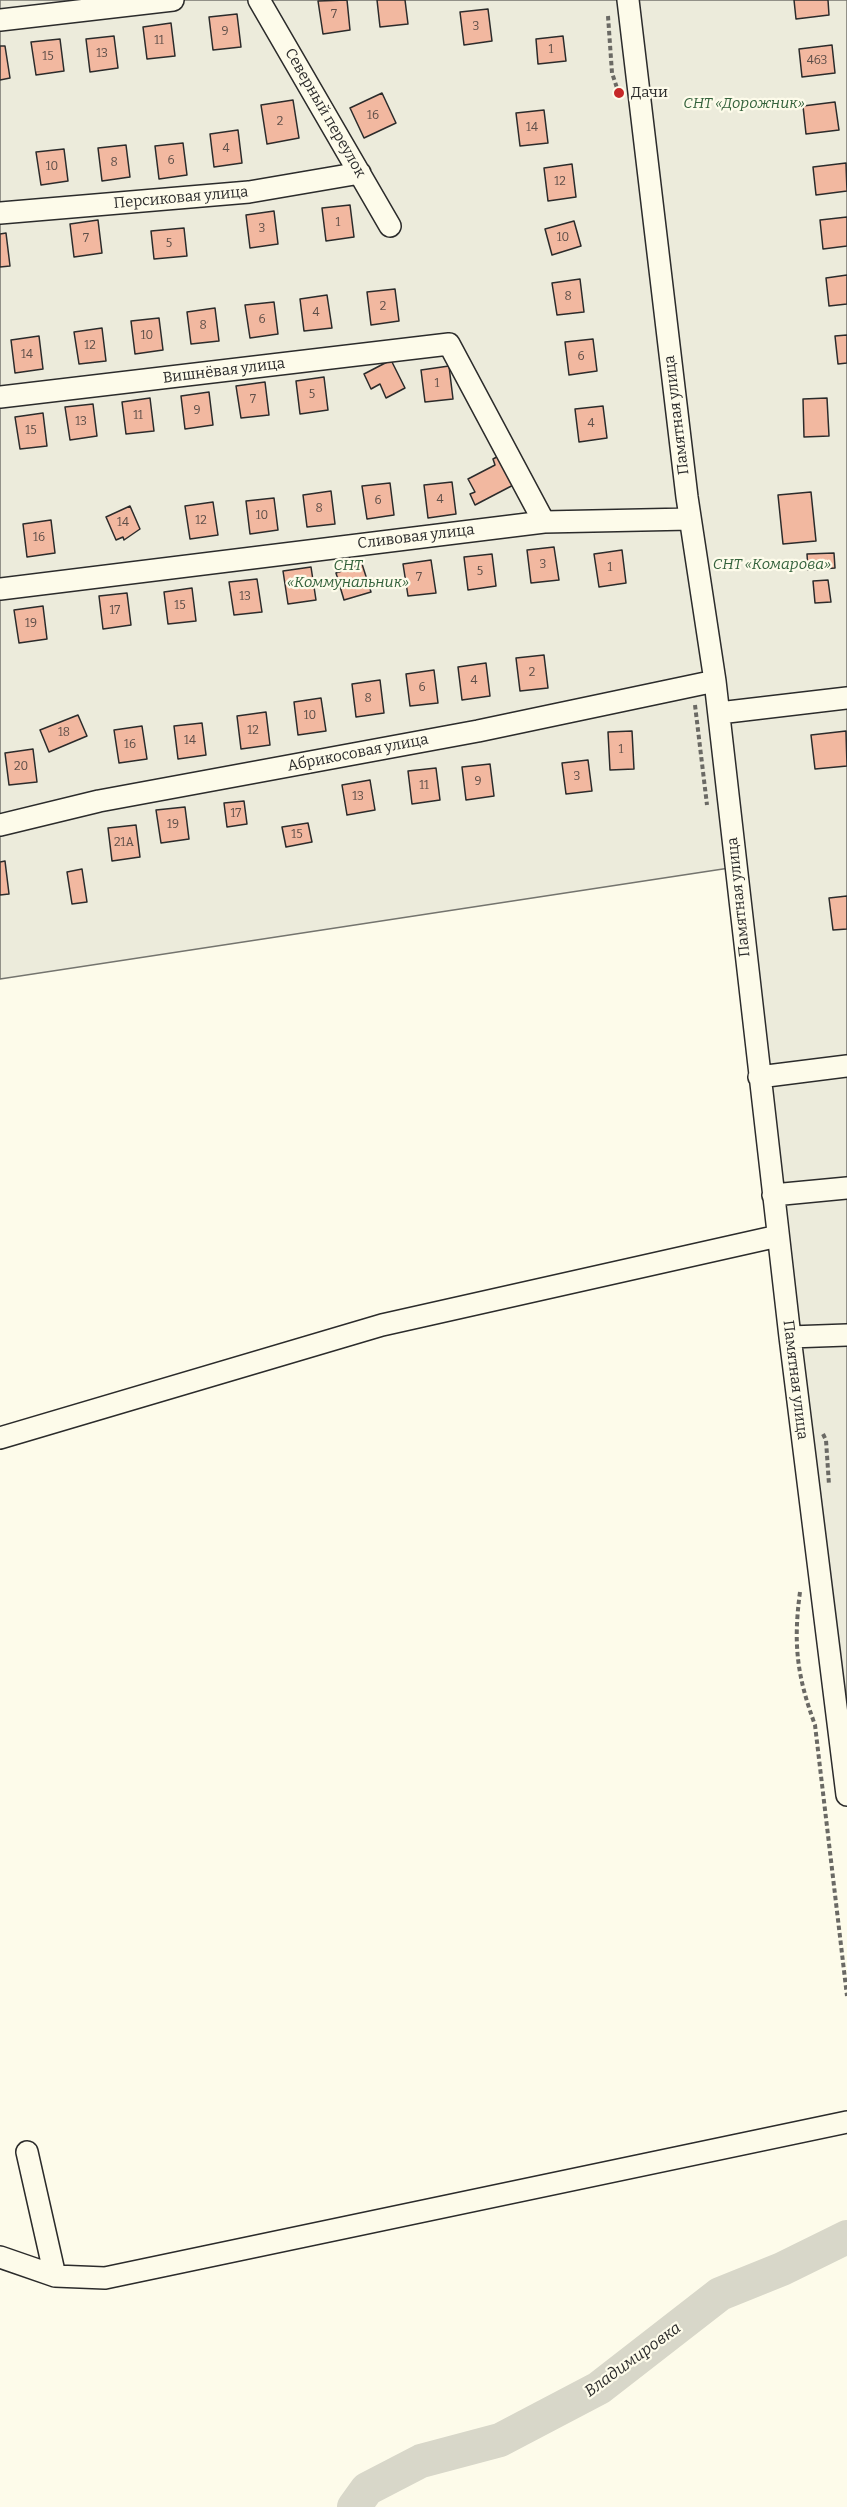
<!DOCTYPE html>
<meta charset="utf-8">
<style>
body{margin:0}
canvas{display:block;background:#fdfbea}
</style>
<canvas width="847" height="2507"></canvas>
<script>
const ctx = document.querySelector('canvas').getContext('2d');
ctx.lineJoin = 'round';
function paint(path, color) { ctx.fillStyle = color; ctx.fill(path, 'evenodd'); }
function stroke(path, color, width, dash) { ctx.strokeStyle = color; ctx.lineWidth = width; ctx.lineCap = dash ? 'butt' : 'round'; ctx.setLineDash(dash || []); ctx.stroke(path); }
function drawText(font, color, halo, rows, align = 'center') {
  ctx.font = font + ' Bitter,serif'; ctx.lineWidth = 4.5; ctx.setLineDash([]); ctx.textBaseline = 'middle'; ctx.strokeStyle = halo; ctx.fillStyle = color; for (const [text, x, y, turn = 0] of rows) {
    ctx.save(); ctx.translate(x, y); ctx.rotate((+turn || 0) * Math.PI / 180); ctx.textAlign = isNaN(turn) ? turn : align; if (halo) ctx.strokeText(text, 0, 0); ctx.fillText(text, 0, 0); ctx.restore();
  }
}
const green = new Path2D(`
 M0 0H847V1795L736 867 0 979Z`);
paint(green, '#ecebdb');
stroke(green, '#74746e', 1.5);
stroke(new Path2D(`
 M354 2507 367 2489 421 2461 500 2440 599 2388 720 2294 782 2269 847 2237`), '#d8d7c9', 34);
const building = new Path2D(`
 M347 0 350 30 323 34 318 1Z
 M377 0H405L408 24 380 27Z
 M794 0H828L829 15 796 19Z
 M488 9 492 41 464 45 460 12Z
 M237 14 241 47 213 50 209 17Z
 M171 23 175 56 147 59 143 27Z
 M114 36 118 68 90 72 86 39Z
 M563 36 566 61 538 64 536 39Z
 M60 39 64 71 36 75 31 42Z
 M832 45 835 73 802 77 799 49Z
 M0 46H5L10 78 0 80Z
 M382 93 396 123 364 138 350 108Z
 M293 100 299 138 267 144 261 105Z
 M835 102 839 130 806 134 803 106Z
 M544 110 548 143 520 146 516 113Z
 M238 130 242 163 214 167 210 134Z
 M183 143 187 175 159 179 155 146Z
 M126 145 130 177 102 181 98 148Z
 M64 149 68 181 41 185 36 152Z
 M846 163 847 191 816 195 813 167Z
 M572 164 576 197 548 201 544 168Z
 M350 205 354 237 326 241 322 208Z
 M274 211 278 244 250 248 246 215Z
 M847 217V246L823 249 820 220Z
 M98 220 102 253 74 257 70 224Z
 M574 221 581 246 552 255 545 229Z
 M184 228 187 256 154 259 151 231Z
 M6 233 10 266 0 267V234Z
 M847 275V304L829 306 826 278Z
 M580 279 584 312 557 315 552 283Z
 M395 289 399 321 371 325 367 292Z
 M327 295 332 328 304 331 300 299Z
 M274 302 278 334 250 338 245 305Z
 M215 308 219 341 191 344 187 312Z
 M159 318 163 350 135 354 131 321Z
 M102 328 106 361 79 364 74 332Z
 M847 335V363L838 364 835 336Z
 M39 336 43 369 15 373 11 340Z
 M593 339 597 371 569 375 565 342Z
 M391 360 405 388 386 398 380 384 371 389 364 374Z
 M449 366 453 399 425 402 421 370Z
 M324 377 328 410 300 414 296 381Z
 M265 382 269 415 241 418 236 386Z
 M209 392 213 425 185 429 181 396Z
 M150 398 154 431 126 434 122 402Z
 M827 398 829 436 804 437 803 399Z
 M93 404 97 436 70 440 65 407Z
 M603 406 607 438 579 442 575 409Z
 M43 413 47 446 20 449 15 417Z
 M506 452 521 481 475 505 470 494 475 492 468 479 495 465 493 459Z
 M452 482 456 514 428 518 424 485Z
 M390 483 394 515 367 519 362 486Z
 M331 491 335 524 307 527 303 495Z
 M811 492 816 541 783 544 778 495Z
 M274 498 278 530 250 534 246 501Z
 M213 502 218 535 190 539 185 506Z
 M130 506 140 529 124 540 123 537 116 540 106 517Z
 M51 520 55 553 27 557 23 524Z
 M554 547 559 580 531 583 527 550Z
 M622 550 626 583 599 587 594 554Z
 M834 553 835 568 808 570 807 554Z
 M492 554 496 586 468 590 464 557Z
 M431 560 436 593 408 596 403 564Z
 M362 564 371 592 344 600 336 573Z
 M311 567 316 600 288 604 283 571Z
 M257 579 262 612 234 615 229 582Z
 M828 580 831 602 815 603 813 581Z
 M192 588 196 621 168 624 164 592Z
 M127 593 131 625 103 629 99 596Z
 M43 606 47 639 19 643 14 610Z
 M544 655 548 688 520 691 516 658Z
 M486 663 490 696 462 700 458 667Z
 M434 670 438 703 410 706 406 674Z
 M380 680 384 713 356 717 352 684Z
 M321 698 326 731 298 735 294 702Z
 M266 712 270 745 241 749 237 716Z
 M78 715 87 736 49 752 40 730Z
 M202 723 206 755 178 759 174 726Z
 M142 726 147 759 119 763 114 730Z
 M632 731 634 769 610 770 608 732Z
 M846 731 847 766 815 769 811 735Z
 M33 749 37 782 9 785 5 753Z
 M588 760 592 791 566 794 562 763Z
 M490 764 494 796 466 800 462 767Z
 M436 768 440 800 412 804 408 771Z
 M370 780 375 810 347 815 342 785Z
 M244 801 247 824 227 827 224 803Z
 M185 807 189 839 161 843 156 810Z
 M308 823 312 842 286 847 282 827Z
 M136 825 140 857 112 861 108 828Z
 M5 861 9 894 0 895V862Z
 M82 869 87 902 72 904 67 872Z
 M847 896V929L833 930 829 898Z`);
paint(building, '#f2b8a0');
stroke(building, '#2b2b2b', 1.5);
const minor = new Path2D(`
 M259 0 390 226
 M628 0 687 497 715 681 790 1337 847 1795
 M0 20 173 0
 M0 213 249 192 360 173
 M0 397 449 344 544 522
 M0 589 544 522 690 519
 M719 713 847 698
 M0 825 99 801 478 731 715 681
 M759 1077 847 1066
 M773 1195 847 1188
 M790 1337 847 1335
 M0 1438 382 1325 778 1236
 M27 2152 55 2276 105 2278 847 2122
 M0 2257 55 2276`);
stroke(minor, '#2b2b2b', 24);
stroke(new Path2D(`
 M608 16 612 73 617 88
 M695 705 707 805
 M823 1434 826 1440 829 1485
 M800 1592C793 1644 797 1676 815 1725L847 1996`), '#6a6964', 4, [4.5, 3]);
stroke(minor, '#fdfbea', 21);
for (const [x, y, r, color] of [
 [619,93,6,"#c62828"]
]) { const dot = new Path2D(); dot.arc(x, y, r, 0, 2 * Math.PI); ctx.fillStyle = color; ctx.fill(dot); stroke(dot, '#fdfbea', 2); }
drawText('12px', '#5d4e48', null, [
 ["7",334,15],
 ["3",476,27],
 ["9",225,32],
 ["11",159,41],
 ["1",551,50],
 ["13",102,54],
 ["15",48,57],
 ["463",817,61],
 ["16",373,116],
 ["2",280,122],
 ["14",532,128],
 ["4",226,149],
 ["6",171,161],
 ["8",114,163],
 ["10",52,167],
 ["12",560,182],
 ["1",338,223],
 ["3",262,229],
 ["10",563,238],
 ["7",86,239],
 ["5",169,244],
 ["8",568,297],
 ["2",383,307],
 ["4",316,313],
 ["6",262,320],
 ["8",203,326],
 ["10",147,336],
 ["12",90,346],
 ["14",27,355],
 ["6",581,357],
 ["1",437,384],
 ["5",312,395],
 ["7",253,400],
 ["9",197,411],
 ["11",138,416],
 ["13",81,422],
 ["4",591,424],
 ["15",31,431],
 ["4",440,500],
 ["6",378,501],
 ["8",319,509],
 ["10",262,516],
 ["12",201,521],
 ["14",123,523],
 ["16",39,538],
 ["3",543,565],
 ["1",610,568],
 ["5",480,572],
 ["7",419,578],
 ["13",245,597],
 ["15",180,606],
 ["17",115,611],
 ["19",31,624],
 ["2",532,673],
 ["4",474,681],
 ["6",422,688],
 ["8",368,699],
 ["10",310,716],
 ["12",253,731],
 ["18",64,733],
 ["14",190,741],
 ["16",130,745],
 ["1",621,750],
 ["20",21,767],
 ["3",577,777],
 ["9",478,782],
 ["11",424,786],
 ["13",358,797],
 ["17",236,814],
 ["19",173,825],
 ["15",297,835],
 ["21А",124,843]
]);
drawText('15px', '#2b2b2b', '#fdfbea', [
 ["Дачи",631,93]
], 'left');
drawText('italic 15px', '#34623c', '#fdfbea', [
 ["СНТ «Дорожник»",744,104],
 ["СНТ «Комарова»",772,565],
 ["СНТ",348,566],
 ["«Коммунальник»",348,583]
]);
drawText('15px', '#2b2b2b', '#fdfbea', [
 ["Северный переулок",325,113,60],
 ["Персиковая улица",181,198,-5],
 ["Вишнёвая улица",224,371,-7],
 ["Памятная улица",677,415,-97],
 ["Сливовая улица",416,537,-7],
 ["Абрикосовая улица",358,753,-11],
 ["Памятная улица",739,897,-96],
 ["Памятная улица",795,1380,83]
]);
drawText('italic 16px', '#2b2b2b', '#fdfbea', [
 ["Владимировка",633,2360,-36]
]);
</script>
